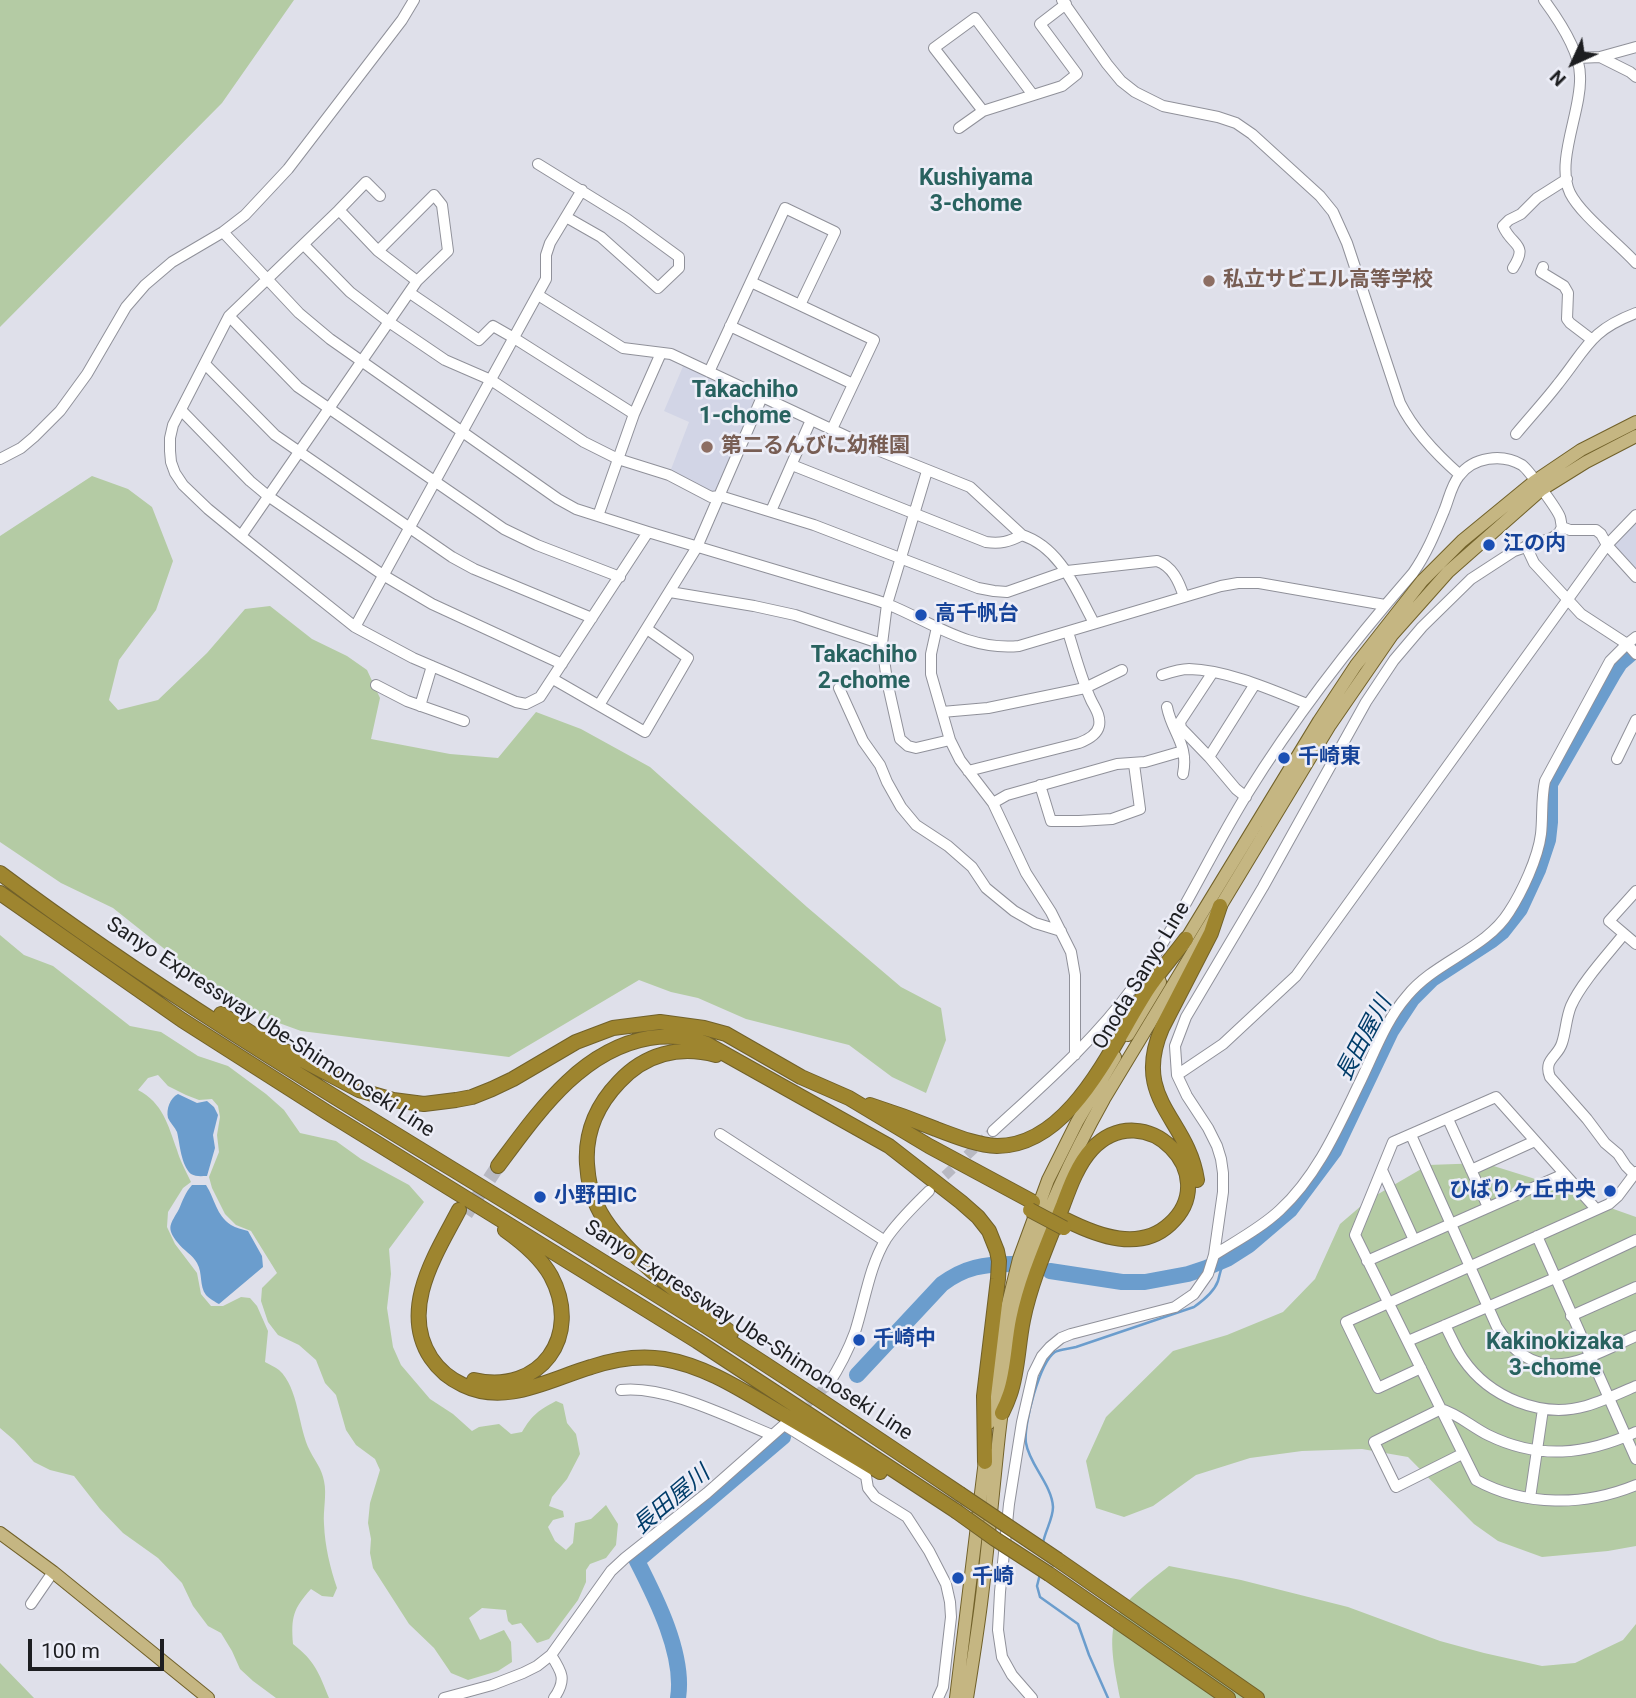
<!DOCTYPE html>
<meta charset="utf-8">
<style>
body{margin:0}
#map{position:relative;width:1636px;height:1698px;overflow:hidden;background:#dfe0ea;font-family:Roboto,sans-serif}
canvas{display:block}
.north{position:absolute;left:1538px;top:28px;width:70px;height:70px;-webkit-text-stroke:5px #ecedf7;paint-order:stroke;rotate:225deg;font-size:19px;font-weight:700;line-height:28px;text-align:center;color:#1d1e21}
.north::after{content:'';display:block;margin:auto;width:24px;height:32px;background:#1d1e21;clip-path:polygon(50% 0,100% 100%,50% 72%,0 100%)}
.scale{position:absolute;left:28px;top:1639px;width:136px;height:32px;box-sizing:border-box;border:4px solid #1d1e21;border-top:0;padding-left:9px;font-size:21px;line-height:24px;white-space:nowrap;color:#1d1e21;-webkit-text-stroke:5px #ecedf7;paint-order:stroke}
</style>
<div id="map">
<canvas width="1636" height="1698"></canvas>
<div class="north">N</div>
<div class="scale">100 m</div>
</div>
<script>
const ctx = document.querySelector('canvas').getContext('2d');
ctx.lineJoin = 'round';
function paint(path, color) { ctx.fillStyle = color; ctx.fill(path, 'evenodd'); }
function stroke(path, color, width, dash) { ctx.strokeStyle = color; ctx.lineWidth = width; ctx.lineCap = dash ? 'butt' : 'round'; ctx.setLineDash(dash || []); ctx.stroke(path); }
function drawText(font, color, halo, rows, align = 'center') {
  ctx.font = font + ' Roboto,"Noto Sans JP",sans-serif'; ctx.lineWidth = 5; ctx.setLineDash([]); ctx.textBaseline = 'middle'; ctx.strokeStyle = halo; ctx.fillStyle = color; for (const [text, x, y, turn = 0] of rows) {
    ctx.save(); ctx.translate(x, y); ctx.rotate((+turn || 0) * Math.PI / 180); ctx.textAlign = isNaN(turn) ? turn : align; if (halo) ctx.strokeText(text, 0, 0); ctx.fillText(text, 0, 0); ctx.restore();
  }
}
paint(new Path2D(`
 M684 364 752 398 754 400 716 491 713 493 670 472 689 422 664 411Z
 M1636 510V570L1606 539Z`), '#d2d5e6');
paint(new Path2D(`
 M0 0H294L222 103 0 327Z
 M92 476 128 489 152 507 173 561 156 610 119 660 109 700 118 710 158 700 207 653 245 609 270 606 312 639 347 656 367 670 380 698 371 739 450 754 498 758 536 712 581 729 650 767 807 907 901 987 941 1008 946 1040 926 1093 892 1077 849 1045 746 1019 698 998 671 992 639 980 509 1057 301 1031 268 1019 201 978 113 908 61 883 0 842V536Z
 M0 935 24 955 53 966 130 1026 161 1032 198 1056 228 1066 266 1094 284 1110 300 1133 336 1141 361 1159 409 1185 424 1202 389 1249 391 1274 387 1308 393 1347 401 1365 430 1399 453 1414 472 1431 479 1427 499 1424 511 1434 522 1432C532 1415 539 1410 556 1401L563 1404 567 1423 576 1434 580 1454 567 1479 552 1497 549 1506 563 1511 564 1517 553 1520 548 1527 555 1541 566 1550 573 1543 575 1523 591 1519 606 1505 618 1524 616 1545 606 1558 590 1564 586 1570V1582L578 1600 549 1639 537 1643 521 1623 512 1625 508 1621 506 1610 482 1608 469 1618 480 1640 504 1630 511 1642 512 1662 498 1671 468 1680 451 1673 434 1648 409 1624 373 1568 370 1553 371 1539 368 1523 370 1503 380 1470 375 1459 356 1445 346 1430 336 1395 325 1383 316 1360 299 1345 278 1335 268 1322 261 1301 262 1288 277 1273 251 1231 236 1225 225 1214 212 1188 209 1177 219 1152 217 1135 220 1117 218 1106 212 1099 199 1100 186 1095 168 1086 158 1075 148 1078 138 1090C163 1103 168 1125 177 1150 180 1161 186 1171 191 1182L183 1188 168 1212 167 1227 175 1244 197 1273 201 1294 211 1306H223L241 1297 250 1298 257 1306 268 1331 265 1362C269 1364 275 1367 279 1370 299 1388 298 1428 310 1451 315 1461 322 1469 324 1481 327 1494 323 1510 324 1524 325 1547 330 1567 337 1588L333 1597 322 1596 311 1589C293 1609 291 1617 293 1644 315 1661 319 1673 329 1698H276L253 1681 240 1669 232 1651 221 1633 208 1626 193 1606 182 1583 158 1558 123 1533 100 1509 74 1476 50 1470 34 1462 14 1440 0 1428Z
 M1484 1163 1532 1178 1605 1206 1636 1217V1546L1608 1551 1542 1557 1498 1541 1474 1524 1408 1457 1362 1449 1302 1451 1250 1458 1196 1475 1153 1506 1124 1517 1096 1508 1086 1461 1106 1417 1173 1351 1227 1335 1283 1312 1315 1279 1340 1224 1368 1200 1428 1165Z
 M1169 1566 1241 1580 1348 1607 1440 1641 1484 1653 1542 1666 1575 1663 1623 1640 1636 1624V1698H1120C1116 1676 1108 1643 1115 1621 1123 1600 1152 1580 1169 1566Z
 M0 1663 34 1698H0Z`), '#b4cba4');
paint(new Path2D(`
 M178 1094 197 1103 207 1101 214 1107 218 1115 213 1135 215 1148 207 1176C202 1176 196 1177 191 1174 181 1165 180 1144 177 1132 175 1127 170 1123 168 1118 166 1109 170 1098 178 1094Z
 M192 1185H206C215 1199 216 1215 231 1225 236 1228 242 1229 248 1231L262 1256 263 1267 219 1304C215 1302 209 1298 206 1295 199 1286 203 1273 197 1263 193 1255 183 1250 178 1243 165 1227 171 1224 179 1209 183 1200 185 1193 192 1185Z`), '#6b9dcd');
stroke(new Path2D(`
 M1043 1543C1045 1531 1053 1519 1053 1507 1052 1485 1029 1464 1026 1443 1023 1425 1040 1362 1055 1352 1061 1349 1069 1349 1076 1347L1194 1307C1204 1300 1214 1292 1218 1281 1221 1270 1220 1269 1227 1259
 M1040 1574 1037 1586 1040 1597 1078 1624 1089 1655 1108 1698`), '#6b9dcd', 2.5);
stroke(new Path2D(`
 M1050 1271 1122 1282H1145L1188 1274 1206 1268 1227 1259 1249 1245 1290 1210 1334 1151 1391 1031 1412 999 1432 979 1492 940 1502 932 1520 909 1538 870 1548 840 1550 822V784L1613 674 1620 663 1636 649
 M857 1375 942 1284C965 1267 984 1264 1012 1264
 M678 1698C685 1655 656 1598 637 1561L783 1437`), '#6b9dcd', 16);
stroke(new Path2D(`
 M934 1186 993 1131
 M796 1413 828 1385`), '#b8b9c2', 10, [10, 5]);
stroke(new Path2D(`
 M466 1214 498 1166`), '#b8b9c2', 14, [14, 7]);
const minor = new Path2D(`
 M1062 0 1107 64 1121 81 1135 92 1163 106 1218 117 1236 123 1252 134 1320 196 1333 212 1347 243 1400 403C1414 431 1436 454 1460 475
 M1544 0C1558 19 1580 52 1580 76 1582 110 1555 161 1570 193 1581 215 1618 243 1636 263
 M1600 57 1630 72 1636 77
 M1577 58 1600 57 1636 47
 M983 111 934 48 975 18 1033 95
 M959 128 983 111 1062 86 1077 74 1040 24 1066 4
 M538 164 627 219 679 257V268L658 288 601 237 566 217
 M339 210 366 182 380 196
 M223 232 299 313 330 339 558 499 576 509 648 532 856 594C866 597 877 600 887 604 932 622 968 651 1019 646L1221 586 1238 583H1259L1385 605
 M304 245 350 292 389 322 445 360 491 380 584 442 618 459 669 475 711 497 720 496 814 525 978 588 994 591 1007 592 1067 571 1157 561C1172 566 1179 581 1184 597
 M1543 267 1541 272 1564 286 1568 293 1567 319 1570 323 1591 339
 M1513 268C1529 243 1512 247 1503 226L1509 220 1521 214 1537 198 1567 179
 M417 281 378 251 339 210 229 316 173 425 170 438V451L171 462 175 473 183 485 208 509 241 536 355 627 413 658 516 702 526 704 540 697 648 532
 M751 282 874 340 832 429
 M410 293 479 340 493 326 514 338 634 414
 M538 295 623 348 671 354 865 445 970 487 1022 535C1061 548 1076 590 1094 623
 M229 316 298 387 504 529 537 545 620 577
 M730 326 853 384
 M205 364 275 435 452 557 474 569 592 618
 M709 372 785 208 835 232 800 305
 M181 410 250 481 268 496 383 575 432 604 562 664
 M1516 434C1530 417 1545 401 1558 384 1587 348 1589 331 1636 313
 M0 459 21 448 34 437 60 411 87 374 126 307 145 285 172 262 223 232 245 215 288 169 402 20 414 0
 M792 465 986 542C1000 544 1009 542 1022 535
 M927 471 887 604 882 644 887 681 900 739 908 746 916 748 950 740
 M771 511 811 420
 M598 516 634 414 661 353
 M1562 527 1570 530H1596L1601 534 1607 545 1636 577
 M241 536 417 281 448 251 442 205 434 195 378 251
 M1526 546 1534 563 1581 614 1627 644 1636 654
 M670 592 754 606 795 615 882 644
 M355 627 546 279V255L550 243 582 190
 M937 627 931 654V674L950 740 960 760 993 803 1026 873 1051 912 1071 952 1075 975V1055
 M1213 672 1180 722 1181 728 1209 757 1236 789 1246 797
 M1162 675C1171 672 1180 669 1189 669 1227 670 1272 690 1307 704
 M553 679 645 732 688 658 647 629
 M376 685 407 701 464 721
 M839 688 863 741 880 765 887 782 901 807 916 825 948 846 972 867 986 888 1014 911 1035 923 1061 931
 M599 705 697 547 762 397
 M420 706 432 666
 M1167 707C1172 733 1189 744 1183 774
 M942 712 988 708 1085 688 1122 670
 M1209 757 1255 684
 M1617 759 1636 720
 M968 771 1079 743C1087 740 1097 735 1099 726 1101 716 1095 708 1091 700 1081 678 1075 654 1068 632
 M1040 785 1051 821H1079L1112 819 1140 809 1134 764
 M993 803 1007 795 1117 764 1145 762 1183 751
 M1636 891 1609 921 1636 944
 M1624 934C1608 954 1581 983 1571 1006 1566 1018 1566 1031 1562 1043 1558 1057 1543 1059 1550 1077L1587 1119 1605 1143 1618 1154 1626 1166 1634 1174
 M1177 1075 1223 1044 1296 976 1607 545 1636 515
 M1448 1119 1488 1207
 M993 1131C1043 1085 1094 1041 1134 986 1178 927 1208 857 1247 794 1296 715 1352 643 1413 573 1427 553 1435 533 1444 511 1449 499 1451 486 1459 476 1473 457 1502 453 1522 465 1528 469 1557 509 1560 517 1561 520 1561 524 1562 527
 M720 1134 885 1241
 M1411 1135 1497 1327C1537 1390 1583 1360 1636 1336
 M1382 1170 1414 1240
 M1471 1170 1535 1141
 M1596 1209 1496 1097 1393 1142 1355 1235 1476 1480C1525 1507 1585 1506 1636 1485
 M1537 1236 1636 1459
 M1214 1255C1236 1241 1261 1228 1280 1210 1318 1175 1339 1125 1361 1080 1375 1051 1386 1020 1407 996 1434 962 1486 949 1509 912 1522 892 1538 858 1541 834 1543 816 1541 799 1545 781L1610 661 1627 644 1636 637
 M1367 1261 1564 1174
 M1571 1316 1636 1287
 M1445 1325C1451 1337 1456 1349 1463 1359 1489 1397 1541 1419 1586 1406 1603 1401 1620 1393 1636 1386
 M1408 1341 1555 1278 1636 1240
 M1421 1368 1378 1388 1346 1322 1609 1204 1618 1196 1636 1172
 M828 1385C839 1368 848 1351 855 1332 865 1301 869 1267 886 1239 898 1221 914 1206 929 1191
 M621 1390C666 1385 730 1418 772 1435
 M1462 1454 1396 1487 1374 1442 1441 1409C1458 1414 1472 1427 1488 1435 1539 1460 1586 1455 1636 1432
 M1530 1498 1543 1409
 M31 1604 53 1572
 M551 1655C562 1672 567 1680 554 1698
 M444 1698 492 1685 523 1673 537 1666 551 1655 611 1571 625 1558 707 1493 784 1425 866 1476 868 1488 875 1497 907 1517 929 1551 946 1584 950 1602 951 1617 943 1687 938 1698
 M1032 1698 1012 1675 1002 1657 998 1630 1000 1592 1009 1504 1022 1422 1033 1374 1042 1356 1050 1347 1061 1338 1071 1334 1175 1307 1194 1294 1208 1274 1214 1255 1223 1192V1173L1221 1159 1217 1146 1208 1128 1187 1096 1177 1075 1175 1046 1186 1017 1263 887 1366 702 1394 660 1422 627 1471 579 1514 551 1552 538 1559 533 1562 527`);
const major = new Path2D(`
 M1182 946 1319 721 1356 665 1422 581 1462 541 1535 481 1581 450 1636 422
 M1128 1035 1160 982
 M989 1423 1002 1328 1019 1259 1048 1180 1077 1122 1115 1057
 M0 1533 53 1572 208 1698
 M956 1698 986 1452
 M967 1698C972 1667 977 1635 981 1604 988 1548 993 1491 999 1435 1006 1378 1012 1318 1030 1263 1048 1205 1075 1151 1104 1099L1330 725 1392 635 1448 572 1541 490 1586 462 1636 436`);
const highway = new Path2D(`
 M0 873C195 1019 407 1139 613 1268 731 1340 846 1417 960 1494
 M0 893 182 1020 328 1113 697 1341 956 1511
 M221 1014 251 1033 359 1090 393 1100 424 1104 456 1100 472 1097 492 1089 513 1079 576 1042 613 1028 660 1022 704 1028 726 1034 801 1077 849 1098 929 1146 1033 1202
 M716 1055C679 1045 645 1054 619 1082 597 1105 585 1133 587 1164 588 1179 590 1193 597 1206 619 1253 690 1301 731 1333
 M870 1105C892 1112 914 1120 936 1129 955 1136 976 1145 997 1146 1070 1146 1111 1047 1144 995 1156 975 1172 958 1186 939
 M498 1166C537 1114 580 1050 649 1038 669 1035 688 1036 707 1044L889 1146 961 1202 978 1217 989 1231 997 1251 999 1261 998 1279 984 1396 985 1462
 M1197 1180C1188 1118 1131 1100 1162 1028L1211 933 1220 906
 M459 1210C436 1254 399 1309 431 1358 439 1370 450 1379 463 1385 506 1406 550 1379 591 1367 615 1359 639 1355 664 1359 706 1366 743 1391 779 1412 813 1432 846 1451 880 1472
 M474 1380C540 1395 583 1336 551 1276 541 1258 522 1242 505 1230
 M1002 1413C1005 1407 1008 1400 1010 1394 1018 1371 1018 1344 1023 1320 1031 1281 1048 1243 1063 1205 1070 1186 1078 1164 1092 1149 1145 1094 1224 1175 1170 1224 1140 1252 1098 1236 1066 1220
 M1058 1560 1257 1698
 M1049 1574 1228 1698`);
stroke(minor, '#90919a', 12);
stroke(major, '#71612a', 14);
stroke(highway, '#71612a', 16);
stroke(minor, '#fff', 10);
stroke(major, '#c5b682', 12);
stroke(highway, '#9e852f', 14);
const highwayBridge = new Path2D(`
 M1030 1210 1064 1228
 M960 1494 1058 1560
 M956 1511 995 1539 1049 1574`);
stroke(highwayBridge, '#71612a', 16, []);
stroke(highwayBridge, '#9e852f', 14);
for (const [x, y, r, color] of [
 [1209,281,7,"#8d6e63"],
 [707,447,7,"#8d6e63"],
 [1489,545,7,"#1a4fb4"],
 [921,615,7,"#1a4fb4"],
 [1284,758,7,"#1a4fb4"],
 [1610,1191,7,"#1a4fb4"],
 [540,1197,7,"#1a4fb4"],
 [859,1340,7,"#1a4fb4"],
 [958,1578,7,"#1a4fb4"]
]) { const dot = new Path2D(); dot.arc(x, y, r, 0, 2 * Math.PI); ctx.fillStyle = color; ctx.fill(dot); stroke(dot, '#ecedf7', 2.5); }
drawText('bold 21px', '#785e54', '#ecedf7', [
 ["私立サビエル高等学校",1223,281],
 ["第二るんびに幼稚園",721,447]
], 'left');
drawText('bold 21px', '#164399', '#ecedf7', [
 ["江の内",1503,545],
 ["高千帆台",935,615],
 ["千崎東",1298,758],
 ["ひばりヶ丘中央",1596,1191,"right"],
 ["小野田IC",554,1197],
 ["千崎中",873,1340],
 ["千崎",972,1578]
], 'left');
drawText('21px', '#1d1e21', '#ecedf7', [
 ["Onoda Sanyo Line",1142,976,-59],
 ["Sanyo Expressway Ube-Shimonoseki Line",270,1028,33],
 ["Sanyo Expressway Ube-Shimonoseki Line",748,1331,33]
]);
drawText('bold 23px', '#28625f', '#ecedf7', [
 ["Kushiyama",976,179],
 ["3-chome",976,205],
 ["Takachiho",745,391],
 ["1-chome",745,417],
 ["Takachiho",864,656],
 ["2-chome",864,682],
 ["Kakinokizaka",1555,1343],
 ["3-chome",1555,1369]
]);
drawText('italic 23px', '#003c69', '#ecedf7', [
 ["長田屋川",1365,1039,-62],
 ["長田屋川",672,1501,-40]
]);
</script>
